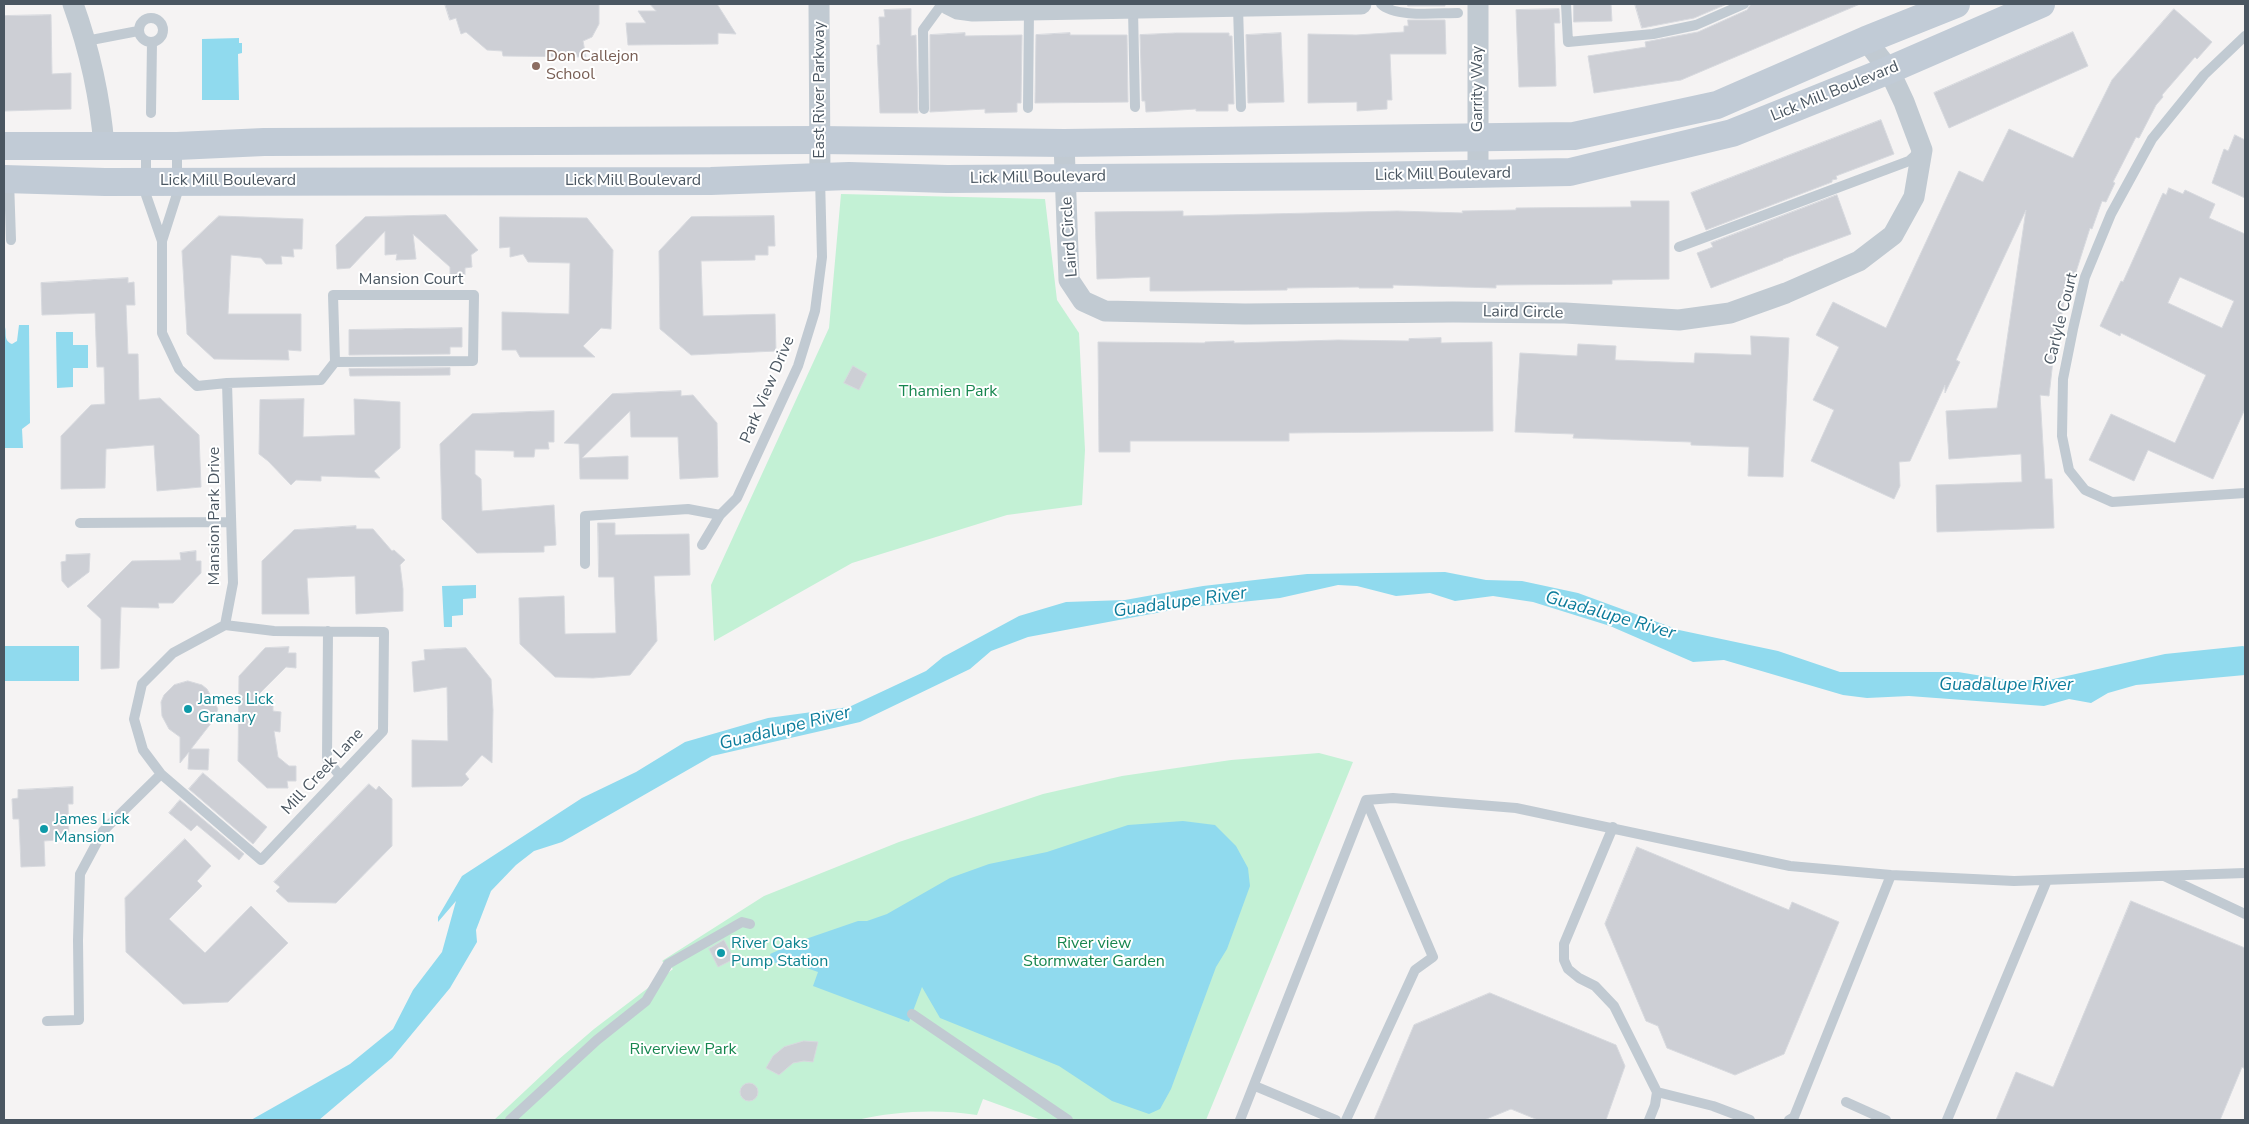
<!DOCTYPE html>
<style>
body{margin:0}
#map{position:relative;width:2249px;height:1124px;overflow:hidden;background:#f5f3f3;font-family:"Nunito Sans",sans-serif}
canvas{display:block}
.frame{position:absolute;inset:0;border:5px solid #4a5661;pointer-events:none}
</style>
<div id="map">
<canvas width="2249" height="1124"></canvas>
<div class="frame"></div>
</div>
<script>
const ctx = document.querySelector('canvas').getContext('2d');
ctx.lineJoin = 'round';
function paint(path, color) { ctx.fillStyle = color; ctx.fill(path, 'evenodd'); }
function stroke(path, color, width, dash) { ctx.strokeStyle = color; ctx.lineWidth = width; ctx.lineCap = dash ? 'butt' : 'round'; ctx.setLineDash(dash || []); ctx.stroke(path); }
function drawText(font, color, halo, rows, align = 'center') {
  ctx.font = font + ' "Nunito Sans",sans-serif'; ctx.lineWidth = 4; ctx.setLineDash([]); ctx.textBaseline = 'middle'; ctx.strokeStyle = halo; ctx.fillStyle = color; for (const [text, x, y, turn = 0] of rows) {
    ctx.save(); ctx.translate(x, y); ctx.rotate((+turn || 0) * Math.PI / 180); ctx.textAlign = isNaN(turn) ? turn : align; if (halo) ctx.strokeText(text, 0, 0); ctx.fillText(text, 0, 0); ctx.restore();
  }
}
paint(new Path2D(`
 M841 194 1045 199 1057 300 1079 333 1085 450 1082 505 1007 515 852 563 714 641 711 585 829 328Z
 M1319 753 1353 762 1206 1120H1041L983 1099 977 1115C936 1109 897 1111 857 1120H494L558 1060 594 1029 673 969 662 961 764 896 899 842 1043 794 1122 776 1231 760Z`), '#c3f1d5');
paint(new Path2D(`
 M239 38V43H242V53L238 54 239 100H202V39Z
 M4 325C8 331 2 340 12 344L17 341 19 325H29L30 423 22 429 23 448H4Z
 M56 332H73V345H88V368H73V387L57 388Z
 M1445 572 1486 580 1522 581 1578 593 1679 630 1778 651 1840 672H1958L2007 680H2049L2165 654 2243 646 2245 647V675L2136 685 2108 693 2091 703 2069 699 2044 706 1909 696 1867 698 1843 695 1724 660 1693 662 1610 626 1533 602 1493 596 1455 601 1430 593 1396 596 1357 586 1338 585 1280 598 1183 608 1028 637 991 651 970 669 860 722 712 756 562 842 534 851 516 865 491 891 476 930 477 942 450 988 392 1058 319 1120H251L350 1064 393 1029 413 990 442 952 456 901 438 922V917L462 876 582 798 636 772 685 742 768 718 849 707 926 671 943 657 1019 616 1066 602 1125 600 1203 586 1307 574Z
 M476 585V598L463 599V615L452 616V627H444L442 586Z
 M4 646H79V681H4Z
 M1183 821 1215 825 1236 846 1248 868 1250 886 1227 949 1216 967 1171 1089 1160 1109 1149 1114 1112 1101 1059 1066 940 1018 922 987 909 1022 813 986 818 972 790 962 773 963 770 954 797 942 858 921H867L887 914 950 878 989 864 1047 852 1128 825Z`), '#90daee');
const building = new Path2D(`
 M445 4H599V24L592 37 583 41 586 57 503 56 502 51 487 50 466 32 461 34 456 18 450 20Z
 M650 4H717L736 34 718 33V44L628 45 626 23H646L638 11H656Z
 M1408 4H1445V6H1408Z
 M1574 4H1611L1612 21 1574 22Z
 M1635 4H1727L1694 18 1642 28Z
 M1751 4H1860L1681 80 1594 93 1588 56 1646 47 1645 42 1698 32 1747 10Z
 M911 9V36L916 35 918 113H880L877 45H880L879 17H885L884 10Z
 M1559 9 1560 23H1554L1556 86 1519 87 1516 10Z
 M2174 9 2212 42 2197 59 2195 57 2162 95 2163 97 2156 105 2139 138 2136 137 2113 182 2115 183 2106 202 2102 201 2092 229 2090 228 2068 297 2065 296 2060 325H2057L2049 396 2040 395 2045 479H2052L2054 528 1937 532 1936 485 2022 482 2021 454 1949 459 1946 411 1997 408 2026 210 1956 360 1960 362 1945 393V385L1910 461 1899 462 1900 486 1894 499 1811 461 1834 410 1813 400 1839 347 1816 335 1833 302 1886 328 1959 171 1983 182 2009 129 2073 158 2112 80Z
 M51 15 52 74 71 73V109L4 111V16Z
 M1408 20H1445L1446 54H1390L1392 100H1387V109L1357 111V102L1308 103V34L1356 35 1404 32V26H1408Z
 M2073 32 2088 66 1949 128 1934 93Z
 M965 33V36L1022 35 1021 103H1017V112L985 113V109L930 112V35Z
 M1070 33V35H1127L1128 102 1035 103 1036 35Z
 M1176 33H1229V36H1232L1234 104H1228V111H1196V109L1146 112 1145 101H1142L1140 35Z
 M1281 33 1284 102 1248 103 1246 35Z
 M1881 120 1894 154 1836 176 1837 179 1832 180V182L1706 230 1691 193Z
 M2235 135 2245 140V198L2212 183 2224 149 2228 151Z
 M2169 188 2183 194 2185 190 2215 204 2209 218 2245 234V409L2213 479 2148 450 2134 481 2089 460 2111 414 2175 443 2206 375 2121 333 2120 336 2100 326 2121 281 2123 282 2163 193 2166 195ZM2180 277 2234 301 2222 328 2168 303Z
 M1837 195 1851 234 1783 259V260L1711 288 1697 253 1713 247 1711 243Z
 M1631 201H1669V279L1612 280V284L1496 285V288L1393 285V288H1359V287L1287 288V290L1182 291H1150V277L1097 279 1095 212 1183 211V216L1397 211 1463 213 1462 211 1516 210V208L1631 207Z
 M446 215 478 250 471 255 472 267 465 268V275H450V267L413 234 416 259 396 260 397 254 385 255V231L350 268 337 269 336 245 365 217Z
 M219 216 303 219 302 249H293L294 257 281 256 282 264H266L261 258 231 255 228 314H301V351L288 350 289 360 214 359 187 334 182 251Z
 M774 216 775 246H768V255H755V260L701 261 703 316 775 314 776 351 691 355 660 329 659 251 691 217Z
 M500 217 587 218 613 250 611 329 601 328 583 346 595 357H520L516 350H502V312L569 314 570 263 528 262 523 254 510 257V247L500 248Z
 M128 278V283L134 282 135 305H126L128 354H138L139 400 160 398 199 435 201 487 157 491 154 445 106 449 105 488 61 489V436L91 405 105 404 104 367H97L95 313 42 315 41 283Z
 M462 328V347H450V354L349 355V330Z
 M1751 336 1789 338 1783 477 1748 476 1749 447 1691 445V442L1573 438 1574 434 1515 432 1520 353 1577 356 1578 344 1616 346 1615 360 1694 363 1695 353 1751 355Z
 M1441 338V343L1492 342 1493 431 1289 433V441H1130V452H1099L1098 342 1205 343V342L1234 341V343L1338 340 1409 341V339Z
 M853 366 867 374 859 390 844 383Z
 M450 368V375L350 376 349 369Z
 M681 391V396L693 395 717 423 718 477 680 479 678 437H631L630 411 582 458 628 456V479H580L579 444 564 443 612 394Z
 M304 399 303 437 355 435 354 399 400 402V448L374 471 380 478 321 476V481L296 480 291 485 268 461 259 454 260 400Z
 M554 411V442H548L549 449H535L534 457H514V451L475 450V474L481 479 482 511 554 505 556 545 544 546V552L477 553 442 519 440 444 472 414Z
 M598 523H615V535L689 534 690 575 654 576 657 641 630 675 593 678 555 677 520 644 519 598 564 596 565 634 616 633 614 577H599Z
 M356 526V529H373L392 551 394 550 405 560 400 565 403 589V611L356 614 355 576 307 578 309 614H262V561L294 530Z
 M196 551V561H201V573L173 603H158L159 608 121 607 119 668 101 669V619L87 606 132 561 181 560 180 553Z
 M90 554 89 572 68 588 62 581 61 562 66 561V555Z
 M289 647 288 653H296V668L286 667 254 699H273V711L281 712 280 732 274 731 278 757 289 766H296V781H287L288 788H267L238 761 239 676 265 648Z
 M466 648 491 679 493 710 492 763 482 755 465 774 469 779 462 786 412 787V740L448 741 447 687 414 692 412 662 425 660 424 650Z
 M188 681 202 685 207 689 218 709 212 722 191 749H209L208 770 188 769 189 752 180 763V737L169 729 162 716 161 702 164 695 174 685Z
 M203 773 267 827 253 844 189 789Z
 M369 784 376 790 379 786 392 799V846L336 903 288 902 276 891 280 887 274 882Z
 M73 787V804H68L69 839 44 841 45 866 21 867 19 819H13L12 799 18 798V790Z
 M180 800 244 854 239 860 197 825 191 831 169 813Z
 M185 839 211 866 197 881 202 886 169 919 205 953 251 906 288 943 228 1002 183 1004 126 952 125 898Z
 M1637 847 1789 910 1792 902 1839 922 1784 1054 1735 1075 1667 1048 1658 1026 1646 1021 1605 924Z
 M2131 901 2245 948V1069L2242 1067 2220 1120H1996L2016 1072 2053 1087Z
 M724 940 734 959 718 967 709 949Z
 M1490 993 1616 1045 1625 1066 1606 1120H1538L1511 1109 1484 1120H1374L1414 1025Z
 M804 1041 818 1042 813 1062 804 1061 793 1063 779 1075 766 1068 773 1056 784 1047Z
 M740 1092a9 9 0 1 1 18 0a9 9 0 1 1-18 0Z`);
paint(building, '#cdcfd5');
stroke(building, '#d7d9de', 1);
stroke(new Path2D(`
 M1381 4C1395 18 1438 13 1458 13
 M1566 4 1568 42 1653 34 1696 25 1744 4
 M1238 7 1241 107
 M1133 9 1135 107
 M139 30a12 12 0 1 1 24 0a12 12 0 1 1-24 0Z
 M2245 36 2204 75 2152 139 2111 214 2085 277 2073 329 2063 379 2062 436 2069 470 2085 490 2112 502 2245 493
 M86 41 138 31
 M1028 108 1029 10
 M924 109 923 30 942 4
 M151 113 152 42
 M146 147V195L162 241
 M9 180 11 240
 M1679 247 1909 161 1919 152
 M227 383 321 380 335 362 333 295H474L473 361 335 362
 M80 523 231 522
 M702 545 720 515 737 498 798 366 815 311 822 257 820 178
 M585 564V516L688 509 720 515
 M328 631 327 759 340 776
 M161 774 261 860 383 731 384 632 274 631 225 625
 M1366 800 1393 798 1516 808 1790 866 1891 875 2014 881 2245 873
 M1613 827 1564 944V960L1568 969 1579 978 1595 986 1614 1006 1657 1092 1655 1105 1649 1120
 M2164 876 2245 914
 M912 1014 1068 1120
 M47 1021 79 1020 78 940 80 874 103 831 161 774 143 750 134 719 142 684 173 653 225 625 233 583 227 383 197 386 179 369 162 333V241L177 194V147
 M1255 1086 1336 1120
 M1657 1092 1713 1106 1750 1120
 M1846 1102 1886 1120
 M510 1120 597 1040 646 1001 668 964 742 922 750 924
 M1240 1120 1366 800
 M1346 1120 1415 970 1433 957 1366 800
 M1789 1120 1794 1117 1891 875
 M1947 1120 2047 880`), '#c1cad2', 10);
stroke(new Path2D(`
 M73 4C90 51 100 96 104 146
 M819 4 820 177
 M948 4 958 9 973 11 1361 4
 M1478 4V174
 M1064 143 1069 280 1083 301 1105 311 1245 314 1453 312 1565 313 1679 320 1730 313 1786 293 1859 261 1893 235 1914 197 1922 150 1904 102 1889 70 1866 40`), '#c1cad2', 21);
stroke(new Path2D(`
 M4 146H177L264 142 819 140 1064 143 1574 136 1717 105 1866 40 1956 4
 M4 179 105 182 711 181 849 176 947 179 1369 176 1570 172 1732 133 1889 70 2041 4`), '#c1cbd6', 28);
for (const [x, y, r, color] of [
 [536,66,5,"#8d6e63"],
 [188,709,5,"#0f9aa8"],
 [44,829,5,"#0f9aa8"],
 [721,953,5,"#0f9aa8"]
]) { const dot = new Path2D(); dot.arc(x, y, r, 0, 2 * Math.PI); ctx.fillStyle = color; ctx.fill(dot); stroke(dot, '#fff', 2); }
drawText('16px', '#785e54', '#fff', [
 ["Don Callejon",546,57],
 ["School",546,75]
], 'left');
drawText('16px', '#4a5661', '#fff', [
 ["Garrity Way",1478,89,-90],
 ["East River Parkway",820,90,-90],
 ["Lick Mill Boulevard",1835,92,-22],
 ["Lick Mill Boulevard",1443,175,-1],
 ["Lick Mill Boulevard",1038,178,-1],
 ["Lick Mill Boulevard",228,181],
 ["Lick Mill Boulevard",633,181],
 ["Laird Circle",1070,237,-94],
 ["Mansion Court",411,280],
 ["Laird Circle",1523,313,1],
 ["Carlyle Court",2062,319,-76],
 ["Park View Drive",768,390,-67],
 ["Mansion Park Drive",215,516,-90],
 ["Mill Creek Lane",323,772,-47]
]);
drawText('16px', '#17864f', '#fff', [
 ["Thamien Park",948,392],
 ["River view",1094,944],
 ["Stormwater Garden",1094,962],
 ["Riverview Park",683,1050]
]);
drawText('16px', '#0d838f', '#fff', [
 ["James Lick",198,700],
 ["Granary",198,718],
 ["James Lick",54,820],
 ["Mansion",54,838],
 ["River Oaks",731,944],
 ["Pump Station",731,962]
], 'left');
drawText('italic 18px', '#0c7c9b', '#fff', [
 ["Guadalupe River",1180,603,-8],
 ["Guadalupe River",1610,616,16],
 ["Guadalupe River",2006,686],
 ["Guadalupe River",785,729,-14]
]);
</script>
